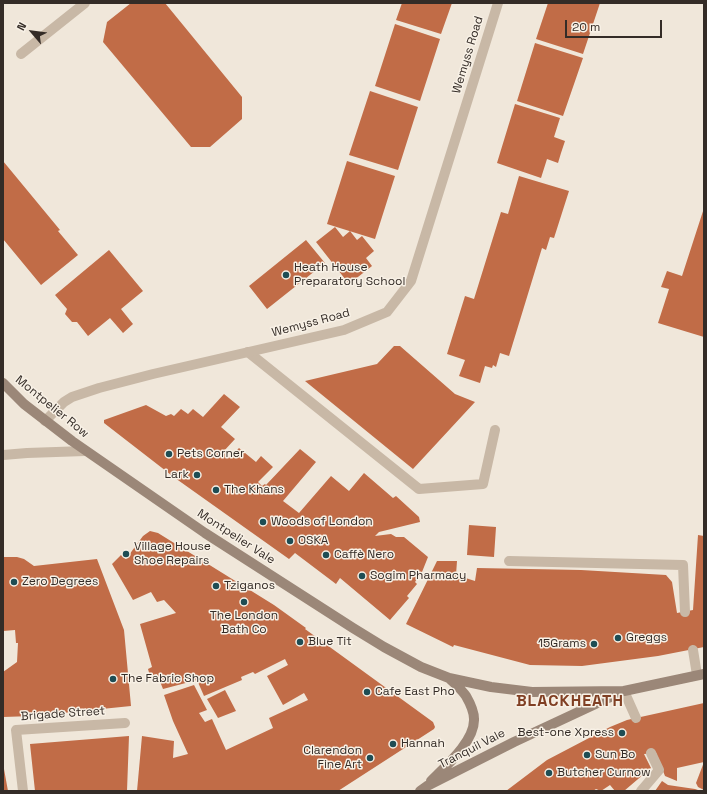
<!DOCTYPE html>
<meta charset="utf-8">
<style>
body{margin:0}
#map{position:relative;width:707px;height:794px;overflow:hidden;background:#f0e7da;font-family:"Space Grotesk",sans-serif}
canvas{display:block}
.frame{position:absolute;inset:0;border:4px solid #342c27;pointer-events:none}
.north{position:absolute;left:12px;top:12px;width:40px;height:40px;-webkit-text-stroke:3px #f8f1e6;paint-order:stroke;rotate:298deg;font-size:11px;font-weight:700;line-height:16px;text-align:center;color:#342c27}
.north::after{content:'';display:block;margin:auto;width:14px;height:18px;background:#342c27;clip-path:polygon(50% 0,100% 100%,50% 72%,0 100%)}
.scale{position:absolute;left:565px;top:20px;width:97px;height:18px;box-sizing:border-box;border:2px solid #342c27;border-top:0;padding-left:5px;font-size:12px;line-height:14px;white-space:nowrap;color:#342c27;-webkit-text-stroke:3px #f8f1e6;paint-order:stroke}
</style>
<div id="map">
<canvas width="707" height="794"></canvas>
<div class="frame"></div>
<div class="north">N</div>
<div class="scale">20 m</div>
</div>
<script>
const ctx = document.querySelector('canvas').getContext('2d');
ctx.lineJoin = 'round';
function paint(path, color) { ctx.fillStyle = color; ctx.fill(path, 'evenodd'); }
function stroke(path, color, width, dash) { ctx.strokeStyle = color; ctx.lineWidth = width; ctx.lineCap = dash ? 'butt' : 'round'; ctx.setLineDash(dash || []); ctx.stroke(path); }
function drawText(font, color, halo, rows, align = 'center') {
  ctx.font = font + ' "Space Grotesk",sans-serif'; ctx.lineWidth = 3; ctx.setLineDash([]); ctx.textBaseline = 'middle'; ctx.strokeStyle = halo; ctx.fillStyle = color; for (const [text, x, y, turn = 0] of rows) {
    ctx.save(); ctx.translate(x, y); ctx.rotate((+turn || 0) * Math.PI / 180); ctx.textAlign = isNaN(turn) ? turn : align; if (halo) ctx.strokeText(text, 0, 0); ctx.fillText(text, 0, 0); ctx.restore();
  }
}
paint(new Path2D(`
 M131 3H165L242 97V119L210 147H191L103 42 107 22Z
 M402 3H452L441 34 396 20Z
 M548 3H600L583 54 536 39Z
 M395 24 440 39 420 101 375 86Z
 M535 43 583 58 563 116 517 101Z
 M370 91 418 107 398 170 349 155Z
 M515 104 560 118 554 137 565 141 561 153 558 163 547 159 541 178 497 163Z
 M3 161 60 230 58 231 78 255 41 285 3 239Z
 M347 161 395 176 375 239 327 224Z
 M519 176 569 191 554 238 550 237 546 250 542 248 509 356 500 353 496 367 493 365 492 368 485 366 480 383 459 376 465 360 447 354 465 296 474 299 501 212 508 214Z
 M704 208V337L658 323 669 289 661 287 667 271 682 276Z
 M335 227 343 237 350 231 357 240 362 236 374 251 366 258 372 266 349 284 316 242Z
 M306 240 325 263 267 309 249 286Z
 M109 250 143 291 121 309 133 324 123 333 110 318 88 336 77 322H72L65 314 67 309 55 295Z
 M394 346H400L455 394 475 402 413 469 305 381 377 364Z
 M224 394 240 407 221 427 235 439 223 452 229 458 239 448 256 462 261 456 273 467 258 482 262 486 265 484 266 485 300 449 316 462 283 501 299 513 331 476 349 491 364 473 393 498 396 496 419 517 420 522 379 532 375 536 391 534 396 537H404L428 557 422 572 415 582 417 584 407 596 409 598 390 620 340 578 336 584 295 553 289 559 175 478 104 423V420L146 405 166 416 171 414 174 416 181 409 188 414 193 409 203 417Z
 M469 525 496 527 494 557 467 555Z
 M150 531 158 533 274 605 306 628 305 629 433 722 435 727 434 729 338 791H137L142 736 174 741 173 758 188 754 173 721 164 695 194 685 207 710 199 713 205 722 212 719 226 750 273 728 269 718 308 700 304 693 283 705 267 676 288 665 285 659 255 674 253 672 241 677 242 680 204 696 197 680 163 689 157 674 150 676 148 669 152 667 140 624 176 613 164 600 157 602 151 592 133 600 112 564 121 555 126 559 143 536Z
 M698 535 704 536V647L658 656 582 666 530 665 454 645 453 647 406 624 437 561H457L456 575 475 581 477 568 581 570 666 575 672 582 677 613 693 610Z
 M3 557H17L24 559 34 566 97 559 124 630 131 706 33 716 3 717V672L17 662 18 643H16L15 630 3 631Z
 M225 690 236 711 218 718 207 699Z
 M704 703V762L677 768V781L665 776 656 753 644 754 651 768 624 791H615L610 785 601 791 596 789 593 791H506L547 760 610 727 627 720Z
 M129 736 127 791H35L30 744Z
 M704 762V790L698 787 696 783Z
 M3 769H4L8 791H3Z
 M662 781 668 785 695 789 701 791H655Z`), '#c16c47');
stroke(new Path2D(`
 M21 54 85 3
 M248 352 419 489 483 484 495 430
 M509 561 683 565 685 612
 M693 650 697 675
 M624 691 636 718
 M23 791 16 730 125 723
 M641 791 659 770 651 753`), '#c8b8a6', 10);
stroke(new Path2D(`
 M45 421 64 402 72 397 99 388 153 374 344 330 387 312 411 281 498 3
 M3 455 27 453 85 451`), '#c8b8a6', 10);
stroke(new Path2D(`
 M3 383 24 404 72 441 205 533 353 628 384 647 421 667 449 678 491 687 532 692 624 691 704 674
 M431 781C446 766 475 741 474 719 474 711 470 703 466 696 462 690 455 684 449 678
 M420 791 427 786 514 742 619 693`), '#9b8778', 10);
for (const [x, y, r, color] of [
 [286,275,4,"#1e4d54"],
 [169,454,4,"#1e4d54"],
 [197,475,4,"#1e4d54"],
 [216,490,4,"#1e4d54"],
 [263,522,4,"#1e4d54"],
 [290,541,4,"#1e4d54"],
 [126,554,4,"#1e4d54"],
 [326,555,4,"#1e4d54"],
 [362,576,4,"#1e4d54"],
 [14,582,4,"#1e4d54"],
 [216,586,4,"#1e4d54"],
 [244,602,4,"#1e4d54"],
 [618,638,4,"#1e4d54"],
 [300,642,4,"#1e4d54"],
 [594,644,4,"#1e4d54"],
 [113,679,4,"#1e4d54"],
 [367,692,4,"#1e4d54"],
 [622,733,4,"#1e4d54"],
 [393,744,4,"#1e4d54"],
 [587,755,4,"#1e4d54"],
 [370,758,4,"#1e4d54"],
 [549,773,4,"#1e4d54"]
]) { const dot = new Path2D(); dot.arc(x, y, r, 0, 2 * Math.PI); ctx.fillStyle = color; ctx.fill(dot); stroke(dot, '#f8f1e6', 1.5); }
drawText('12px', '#342c27', '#f8f1e6', [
 ["Wemyss Road",468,55,-73],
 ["Wemyss Road",311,323,-15],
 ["Montpelier Row",52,407,39],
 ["Montpelier Vale",236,537,33],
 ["Brigade Street",63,714,-4],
 ["Tranquil Vale",472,749,-27]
]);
drawText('12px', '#342c27', '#f8f1e6', [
 ["Heath House",294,268],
 ["Preparatory School",294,282],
 ["Pets Corner",177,454],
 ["Lark",189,475,"right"],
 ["The Khans",224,490],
 ["Woods of London",271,522],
 ["OSKA",298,541],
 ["Village House",134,547],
 ["Shoe Repairs",134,561],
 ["Caffè Nero",334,555],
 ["Sogim Pharmacy",370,576],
 ["Zero Degrees",22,582],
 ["Tziganos",224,586],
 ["The London",244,616,"center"],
 ["Bath Co",244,630,"center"],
 ["Greggs",626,638],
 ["Blue Tit",308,642],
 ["15Grams",586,644,"right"],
 ["The Fabric Shop",121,679],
 ["Cafe East Pho",375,692],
 ["Best-one Xpress",614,733,"right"],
 ["Hannah",401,744],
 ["Clarendon",362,751,"right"],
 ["Fine Art",362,765,"right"],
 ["Sun Bo",595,755],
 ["Butcher Curnow",557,773]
], 'left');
ctx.letterSpacing = '1px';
drawText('bold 16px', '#803f23', '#f8f1e6', [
 ["BLACKHEATH",570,702]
]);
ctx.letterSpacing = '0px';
</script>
